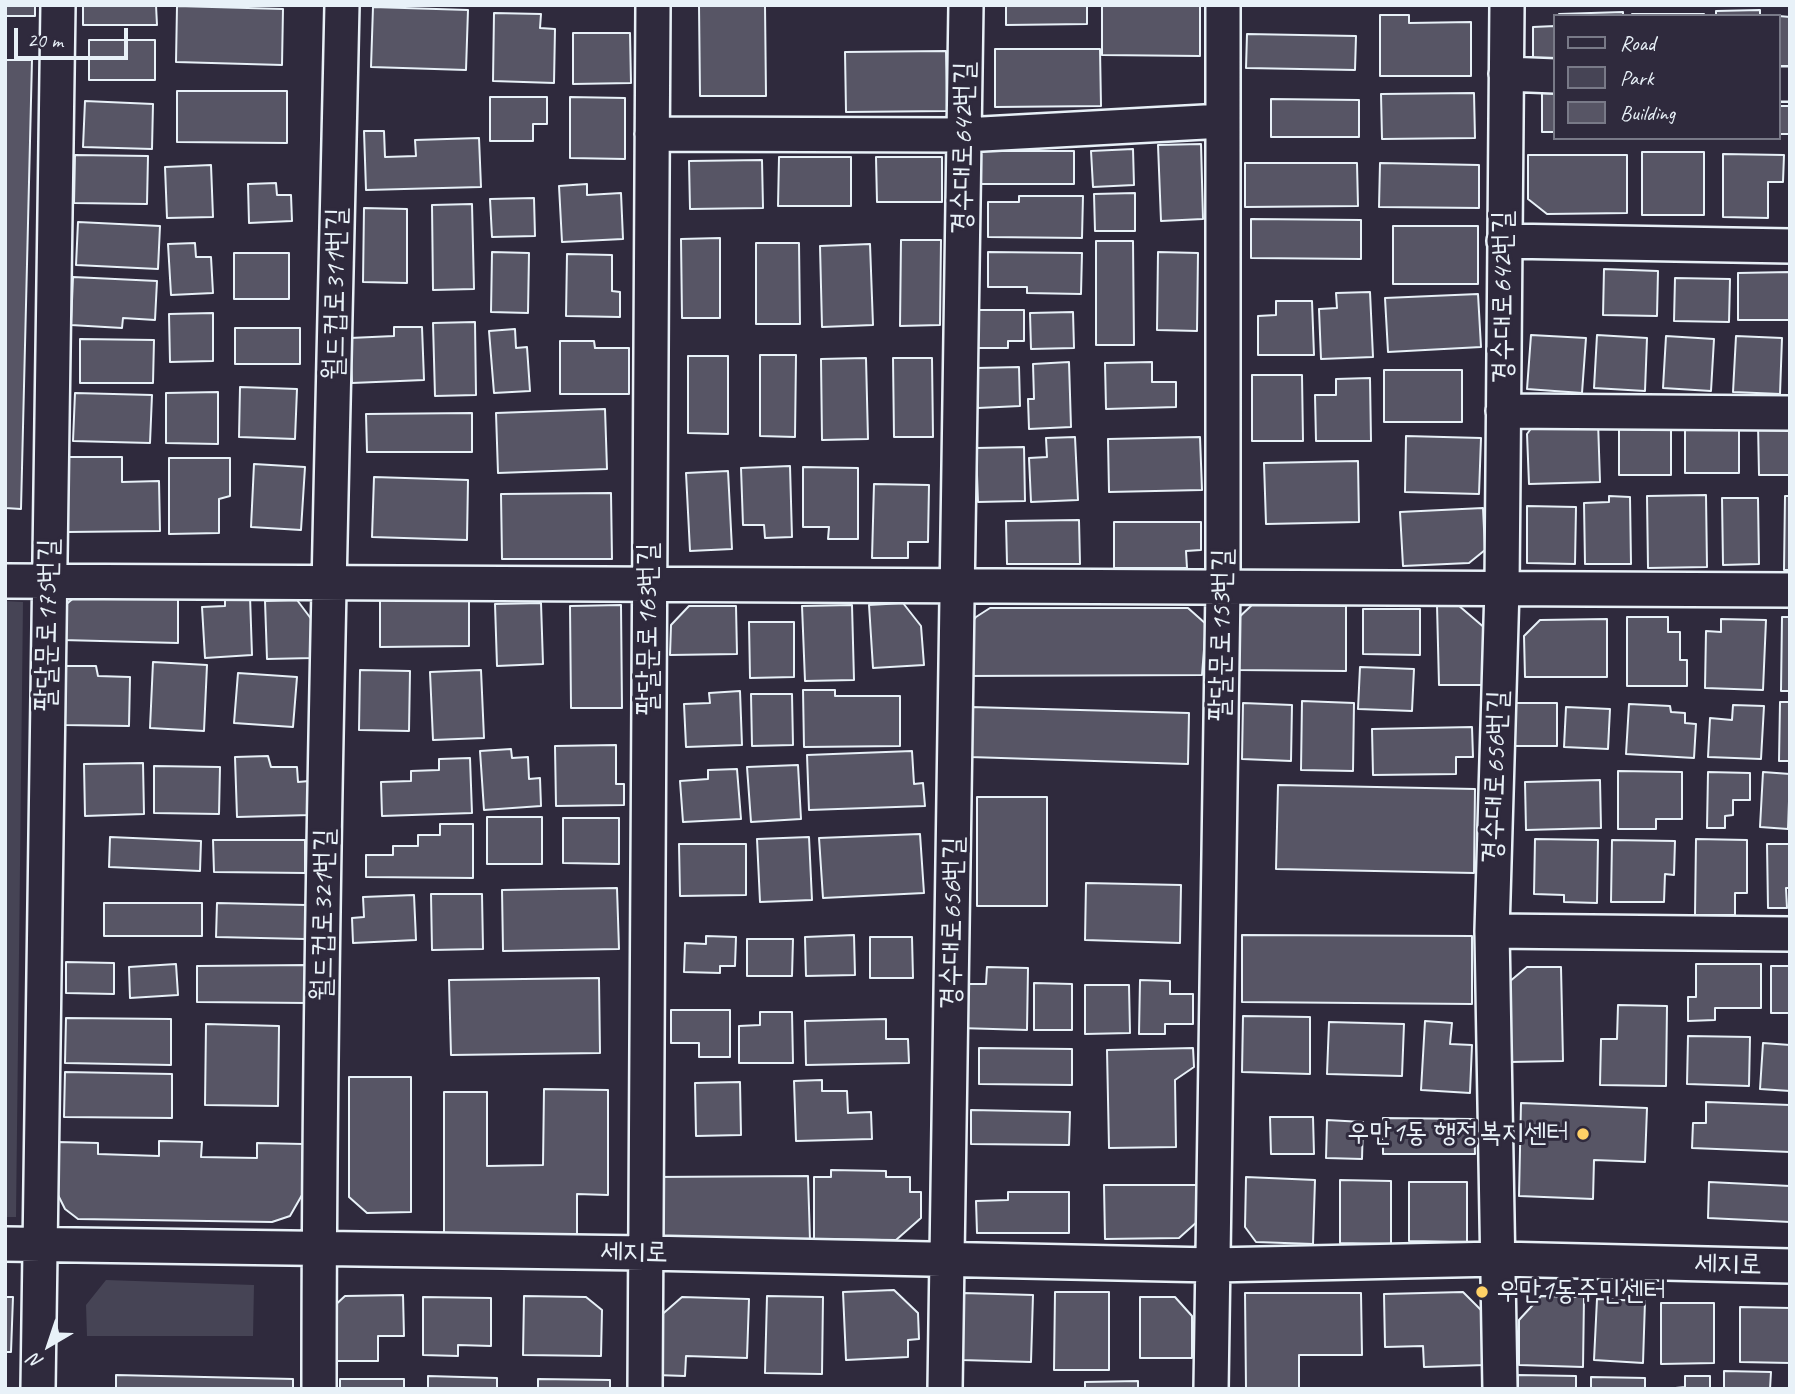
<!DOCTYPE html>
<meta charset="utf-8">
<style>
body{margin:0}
#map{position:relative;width:1795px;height:1394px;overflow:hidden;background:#2f2a3d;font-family:Caveat,sans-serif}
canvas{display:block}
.frame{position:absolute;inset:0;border:7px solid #e8f1f8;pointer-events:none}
.legend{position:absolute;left:1553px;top:14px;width:228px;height:126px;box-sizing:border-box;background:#2f2a3d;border:2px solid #797a88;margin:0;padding:9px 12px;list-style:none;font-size:21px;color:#e8f1f8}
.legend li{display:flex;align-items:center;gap:14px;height:35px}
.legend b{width:35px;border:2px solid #797a88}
.north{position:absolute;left:14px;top:1310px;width:70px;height:70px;-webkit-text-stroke:5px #2f2a3d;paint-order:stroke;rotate:219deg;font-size:19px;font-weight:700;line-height:28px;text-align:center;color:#e8f1f8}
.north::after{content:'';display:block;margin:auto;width:24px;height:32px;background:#e8f1f8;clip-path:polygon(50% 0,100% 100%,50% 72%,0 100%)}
.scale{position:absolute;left:14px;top:28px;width:114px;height:32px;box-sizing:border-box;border:4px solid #e8f1f8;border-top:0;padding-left:9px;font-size:21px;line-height:24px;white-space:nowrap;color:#e8f1f8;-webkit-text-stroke:5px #2f2a3d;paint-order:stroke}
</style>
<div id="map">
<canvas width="1795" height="1394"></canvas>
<div class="frame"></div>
<ul class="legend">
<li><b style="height:9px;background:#2f2a3d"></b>Road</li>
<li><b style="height:19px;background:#464455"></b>Park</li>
<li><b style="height:19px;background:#575565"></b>Building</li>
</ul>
<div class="north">N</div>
<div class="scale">20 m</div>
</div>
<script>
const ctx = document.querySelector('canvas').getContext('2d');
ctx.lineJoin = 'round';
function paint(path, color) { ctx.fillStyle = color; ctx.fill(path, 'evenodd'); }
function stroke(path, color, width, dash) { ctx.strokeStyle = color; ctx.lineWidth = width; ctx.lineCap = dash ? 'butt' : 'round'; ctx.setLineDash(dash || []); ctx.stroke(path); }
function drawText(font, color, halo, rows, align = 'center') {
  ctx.font = font + ' Caveat,"Poor Story",sans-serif'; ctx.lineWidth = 6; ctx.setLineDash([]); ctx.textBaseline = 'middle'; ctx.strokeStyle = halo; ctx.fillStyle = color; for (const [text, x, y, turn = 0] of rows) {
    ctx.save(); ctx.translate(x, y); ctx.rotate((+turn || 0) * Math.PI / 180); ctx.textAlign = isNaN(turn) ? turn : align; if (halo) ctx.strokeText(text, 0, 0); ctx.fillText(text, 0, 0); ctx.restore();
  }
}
paint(new Path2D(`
 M5 601 23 602 16 1217H5Z
 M106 1280 254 1285 253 1336H87L86 1305Z`), '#464455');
const building = new Path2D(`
 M5 5H35V16H5Z
 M83 5H156L157 25H83Z
 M699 5H765L766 96H700Z
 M1006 5H1087V24L1006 25Z
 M1102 5H1200V56L1102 55Z
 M177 6 283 9 282 65 176 62Z
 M373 7 468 10 466 70 371 67Z
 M1760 10V16H1716V11Z
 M1623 12V16H1559V14Z
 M494 13 541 14 540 28 555 29 554 83 493 81Z
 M1632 14H1704V16H1632Z
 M1380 15H1409V23L1471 22V76H1380Z
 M1779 16 1790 17V70H1779Z
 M1555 26V61H1533V27Z
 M573 33H630L631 83 573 84Z
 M1247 34 1356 36 1355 70 1246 68Z
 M89 40H155V80H89Z
 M995 49H1100L1101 106 995 107Z
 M946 51 947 111 846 112 845 52Z
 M5 60H32L21 509 5 508Z
 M1542 90 1555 91V132H1542Z
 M177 91H287V143L177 142Z
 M1474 93 1475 138 1382 139 1381 94Z
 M490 97H547V124H533V141H490Z
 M570 97 625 98V159L570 158Z
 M1271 99 1359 100V137H1271Z
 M85 101 153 104 152 149 83 147Z
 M1779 106H1790V134H1779Z
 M364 131H384L385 157 416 156 415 140 479 138 481 187 366 190Z
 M1201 144 1203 219 1161 221 1158 145Z
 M1133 149 1134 185 1093 187 1091 151Z
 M981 151H1074V184H981Z
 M1642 152H1704V215H1642Z
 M1723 154 1784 155 1783 182H1768V218L1723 217Z
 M75 155 148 156 147 204 74 203Z
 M1528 155H1627V213L1547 214 1528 199Z
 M779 157H851V206H778Z
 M876 157H942V202H877Z
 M762 160 763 208 690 209 689 161Z
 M1245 163H1357L1358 206 1245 207Z
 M1380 163 1479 165V208L1379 207Z
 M211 165 213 217 167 218 165 167Z
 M276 183 277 195H291L292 221 249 223 248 184Z
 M587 184V195L621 193 623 239 562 242 559 186Z
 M1135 193V231H1095L1094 194Z
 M1019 196H1083L1082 238 988 237V202H1019Z
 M534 198 535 236 492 237 490 199Z
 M472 204 474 289 433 290 432 205Z
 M364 208 407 209V283L363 282Z
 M1251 219 1361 220V259L1251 258Z
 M78 222 160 226 158 269 76 265Z
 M1393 226H1478V284H1393Z
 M720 238V318H682L681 239Z
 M901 240H941L940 325 900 326Z
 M1096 241H1133L1134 345H1096Z
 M195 243 196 257H211L213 293 171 295 168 244Z
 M756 243H799L800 324H756Z
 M870 244 873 325 822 327 820 246Z
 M492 252 529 253 528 313 491 312Z
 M988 252 1082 253 1081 294 1027 293V287H988Z
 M1158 252 1198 253 1197 331 1157 330Z
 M234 253H289V299H234Z
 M567 254 612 255V291L620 292V317L566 316Z
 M1604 269 1658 271 1657 316 1603 315Z
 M1790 272V320H1738V273Z
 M73 277 157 281 155 320 123 318 122 328 71 325Z
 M1675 278 1730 279 1729 322 1674 321Z
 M1370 292 1373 357 1321 359 1319 309 1337 308 1336 293Z
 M1478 294 1481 347 1388 352 1385 298Z
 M1276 301H1312L1314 355H1258V316L1276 315Z
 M975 310H1024V341H1008V348H974Z
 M1073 312 1074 348 1031 349 1030 313Z
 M213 313V361L170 362 169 314Z
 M475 322 476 395 435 396 433 323Z
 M394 327H422L424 380 352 383 350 338 394 336Z
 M235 328H300V364H235Z
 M515 329 516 348 527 347 530 391 494 393 489 331Z
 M1531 335 1586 338 1582 393 1527 389Z
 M1597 335 1647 338 1645 391 1594 388Z
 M1666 336 1714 339 1711 391 1663 388Z
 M1736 336 1782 338 1780 394 1733 392Z
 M80 339 154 340 153 383H80Z
 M560 341H594L595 348H629V394H560Z
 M760 355H796L795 437 760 436Z
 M688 356H728V434L688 433Z
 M866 358 868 439 822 440 821 359Z
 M893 358H932L933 437H894Z
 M1069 362 1071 427 1029 429 1028 399H1034L1033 364Z
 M1152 362V382H1176V407L1106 409 1105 363Z
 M1019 367 1020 406 978 408 976 368Z
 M1384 370H1462V422H1384Z
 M1252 375H1302L1303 441H1252Z
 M1370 378 1371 441H1316L1315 395H1336V379Z
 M240 387 297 389 295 439 239 437Z
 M218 392V444L166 443V393Z
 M75 393 152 395 150 443 73 441Z
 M605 409 607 469 498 473 496 413Z
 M472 413V452H367L366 414Z
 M1598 421 1600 482 1529 484 1527 434 1535 423Z
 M1619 424H1671V475H1619Z
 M1758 424H1790V475H1759Z
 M1739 425V473H1685V426Z
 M1406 436 1481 438 1479 494 1405 492Z
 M1075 437 1078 500 1031 502 1029 458 1047 457 1046 438Z
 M1200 437 1202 490 1109 492 1108 439Z
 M1024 447 1025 501 978 502 976 448Z
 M67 457H122V482L159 481 160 531 68 532Z
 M169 458H230V496L219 499V533L169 534Z
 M1358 461 1359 522 1266 524 1264 463Z
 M254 464 305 467 301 530 251 527Z
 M790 466 792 537 765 538 764 525H743L741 468Z
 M803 467 858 468V539H828L829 527H803Z
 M728 471 732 549 690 551 686 473Z
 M374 477 468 480 467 540 372 537Z
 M874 484 929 485 928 542H908V558H872Z
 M611 493 612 559H502L501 494Z
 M1706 495 1707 567 1648 568 1647 496Z
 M1609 496 1630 497 1631 564H1585L1584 503 1609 502Z
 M1785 496H1790V570H1784Z
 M1722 498H1758L1759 564 1723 565Z
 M1527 506 1576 507 1575 564 1527 563Z
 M1483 508 1485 550 1469 563 1403 566 1400 512Z
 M1079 520 1080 564H1007L1006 521Z
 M1114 522H1201V550L1186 551 1187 568H1114Z
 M84 589 178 591V643L62 640V608Z
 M250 596 252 655 205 658 202 607 225 606V597Z
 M469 598V646L380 647V600Z
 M297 600 312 620 313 658 267 659 265 601Z
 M541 603 543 664 497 666 495 604Z
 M903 603 921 626 924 665 873 668 869 605Z
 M621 605 622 708H571L570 606Z
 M852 605 854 680 805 681 802 606Z
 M1252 605 1346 606V671L1236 670V620Z
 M1437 605H1458L1486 629 1487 685H1439Z
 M689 606H736L737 654 670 655 671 625Z
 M990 608H1188L1206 624 1202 675 967 676V629L976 617Z
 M1363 609H1420V655L1363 654Z
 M1627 617H1668V632H1680V660H1687V686H1627Z
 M1782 617H1790V691H1781Z
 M1607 619V677H1525L1524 636 1540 620Z
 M1721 619 1766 620 1763 690 1705 688 1706 631 1721 632Z
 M749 622H794V677L750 678Z
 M153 662 207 665 204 731 150 728Z
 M66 666H96L98 676 130 677 129 726 65 725Z
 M1360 667 1414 669 1412 711 1358 709Z
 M360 670 410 671 409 731 359 730Z
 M481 670 484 738 433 740 430 672Z
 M238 673 297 677 293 727 234 723Z
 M803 690H835V696H900V746L804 747Z
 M740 691 742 745 686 747 684 704 710 703 709 693Z
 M751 694H792L793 745 752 746Z
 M1302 701 1354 703 1353 771 1301 770Z
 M1780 702H1790V761H1779Z
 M1243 703 1292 705 1291 761 1242 759Z
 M1509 703H1557V746H1509Z
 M1629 704 1670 706 1671 712 1685 713V723L1696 724 1694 758 1626 754Z
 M1733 705 1764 706 1761 759 1708 757 1710 718 1732 720Z
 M971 707 1189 713 1188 764 970 757Z
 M1566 707 1610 709 1608 749 1564 747Z
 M1472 727 1473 757H1456V774L1373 775 1372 729Z
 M616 745V784H624V805L556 806 555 746Z
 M511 749 512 758 528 757 529 779 540 778 541 806 484 810 480 751Z
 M912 751 914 784 923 783 925 806 809 810 807 755Z
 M268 756 271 767H297L298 782 309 781 310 815 237 817 235 757Z
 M470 758 472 813 382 816 381 782 411 781V771L439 770V759Z
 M143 763 144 814 85 816 84 764Z
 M798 765 801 819 751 822 747 767Z
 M154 766 220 767 219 814 154 813Z
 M737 769 741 819 683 822 680 781 708 779V770Z
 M1618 771 1682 772V819H1656V829H1618Z
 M1708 772 1750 773V800H1733V815L1725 816V828H1707Z
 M1763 772 1790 774 1788 829 1760 827Z
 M1600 780 1601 828 1526 830 1525 782Z
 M1278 785 1475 789 1474 873 1276 869Z
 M977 797H1047V906H977Z
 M487 817H542V864H487Z
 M563 818H619V864L563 863Z
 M440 824H473V878L366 877V855H393V846H418V835H440Z
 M920 834 924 893 823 898 819 838Z
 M110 837 201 841 200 871 109 867Z
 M809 837 812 900 760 902 757 839Z
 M1535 839 1598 840 1597 903 1564 902V895L1534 894Z
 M1696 839 1747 840V893H1735V915H1695Z
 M213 840H305V873L214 872Z
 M1612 840 1675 841 1674 875 1665 874 1664 902H1611Z
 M679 844H746V895L680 896Z
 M1767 844H1790V888H1786L1787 908H1768Z
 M1086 883 1181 885 1180 943 1085 940Z
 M617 888 619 949 503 951 502 890Z
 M431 894H482L483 949 432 950Z
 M414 895 416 940 353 943 352 918 364 917 363 897Z
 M104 903H202V936H104Z
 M217 903 306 905 305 939 216 937Z
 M854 935 855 975 806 976 805 937Z
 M1242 935 1472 936V1004L1242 1002Z
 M706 936 736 937 735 966H720V973L684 972 685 943 706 944Z
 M870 937H912L913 978H870Z
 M747 939H793L792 976H747Z
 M66 962 114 963V994L66 993Z
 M176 964 178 995 130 998 129 967Z
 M1696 964H1761V1008H1715V1020L1688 1021V997H1696Z
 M307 965V1003L197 1002V966Z
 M1771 966H1790V1013H1771Z
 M987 967 1028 968 1027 1030 959 1028 960 984H986Z
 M1527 967H1561L1563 1061 1510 1062 1509 982Z
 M599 978 600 1053 451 1055 449 980Z
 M1140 980 1170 981V994H1193V1024H1165V1034H1139Z
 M1034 983 1072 984V1030H1034Z
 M1085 985H1129L1130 1033 1085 1034Z
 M1618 1005 1667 1006 1666 1086 1600 1085 1601 1039H1617Z
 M671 1010H730V1057H699V1043H671Z
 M760 1012H792L793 1063H739V1026L760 1025Z
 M1243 1016 1310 1017V1074L1242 1072Z
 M66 1018 171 1019V1065L65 1063Z
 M886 1019V1039H908L909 1063 806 1065 805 1021Z
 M1425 1021 1452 1023 1450 1044 1472 1045 1470 1093 1421 1090Z
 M1329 1022 1404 1024 1402 1076 1327 1074Z
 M206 1024 279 1026 278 1106 205 1105Z
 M1688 1036 1750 1037 1749 1086 1687 1084Z
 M1763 1043 1790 1045V1091L1760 1089Z
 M979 1048 1072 1049V1085L979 1084Z
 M1193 1048 1194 1067 1175 1080 1176 1147 1109 1148 1107 1050Z
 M65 1072 172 1074V1118L64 1117Z
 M349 1077H411V1212L367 1213 349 1197Z
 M822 1080V1091H847L848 1113 871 1112 872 1139 796 1141 794 1081Z
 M740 1082 741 1135 696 1136 695 1083Z
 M544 1089 608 1090V1195L577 1194V1236L444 1235V1092H487V1166L543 1165Z
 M1706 1102 1790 1105V1152L1692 1148 1693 1123H1706Z
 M1521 1103 1647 1108 1645 1162 1594 1160 1593 1199 1519 1196Z
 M971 1110 1070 1112 1069 1145 971 1144Z
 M1270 1117H1313L1314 1154H1271Z
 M1383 1118 1474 1119 1475 1154H1383Z
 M1327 1120 1363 1122 1362 1159 1326 1158Z
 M159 1141 202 1142 201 1157 257 1158V1143L303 1144 302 1195 290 1216 272 1222 78 1219 65 1209 56 1191 57 1142 98 1143V1154L159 1156Z
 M831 1170 886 1171V1177H910V1192H921V1218L896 1240 814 1239V1177H831Z
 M808 1176 810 1240 653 1241V1177Z
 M1246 1177 1315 1180 1313 1244 1256 1242 1245 1227Z
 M1340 1180 1391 1181V1244L1340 1243Z
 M1409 1182H1467V1242L1409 1241Z
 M1709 1182 1790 1186V1222L1708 1218Z
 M1104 1185H1198V1221L1179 1238 1105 1239Z
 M1008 1192H1069V1233H977L976 1201 1008 1200Z
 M894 1290 918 1313 919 1339 908 1340V1357L846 1360 843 1292Z
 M1055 1292H1109V1370H1054Z
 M1463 1292 1484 1313 1485 1365 1424 1367 1423 1346 1385 1347 1384 1294Z
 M963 1293 1033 1295 1031 1362 961 1360Z
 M1245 1293H1361L1362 1355H1299V1389H1246Z
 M403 1295 404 1336H378V1361H332L331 1309 345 1296Z
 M524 1296 586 1297 602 1310 601 1356 523 1355Z
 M767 1296 823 1297 822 1374 765 1373Z
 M1541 1296 1584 1297 1583 1367 1519 1365V1320Z
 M5 1297H13L11 1352H5Z
 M423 1297 491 1298V1346L458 1345V1356L423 1355Z
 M682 1297 749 1299 747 1358 686 1356 685 1376 656 1375 658 1318Z
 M1140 1297H1175L1192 1316V1358H1140Z
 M1597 1299 1645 1301 1643 1363 1594 1360Z
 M1661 1303H1714V1363L1661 1364Z
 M1740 1307 1790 1308V1363L1740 1362Z
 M1724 1371 1771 1372 1770 1389H1724Z
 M116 1375 293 1379V1389H116Z
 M1518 1375 1576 1376V1389H1518Z
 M428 1376 497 1378V1389H428Z
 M1685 1376H1710V1389H1666L1685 1387Z
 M1591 1377 1645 1378V1389H1591Z
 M340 1379H404V1389H340Z
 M538 1379 610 1380V1389H538Z
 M1138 1381V1389H1085V1382Z`);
paint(building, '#575565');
stroke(building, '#e8f1f8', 2);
const street = new Path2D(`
 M1506 74 1555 76
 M1779 84H1790
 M652 134 964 135 1223 121
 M1504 241 1790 246
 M1503 411 1790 413
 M5 581 1790 590
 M1492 931 1790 934
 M5 1244 645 1253 1213 1265 1499 1259 1790 1266
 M38 1389 58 5
 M319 1389C319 928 332 466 342 5
 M645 1389 653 5
 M945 1389 966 5
 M1211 1389 1223 587V5
 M1500 1389 1492 931 1502 588 1507 5`);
stroke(street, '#e8f1f8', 38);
stroke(street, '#2f2a3d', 33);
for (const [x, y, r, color] of [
 [1583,1134,7,"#ffd166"],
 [1482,1292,7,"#ffd166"]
]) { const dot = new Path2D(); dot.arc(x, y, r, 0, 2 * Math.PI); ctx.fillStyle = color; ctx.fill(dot); stroke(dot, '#2f2a3d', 2.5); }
drawText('28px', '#e8f1f8', '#2f2a3d', [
 ["경수대로642번길",964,148,-89],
 ["월드컵로311번길",336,294,-89],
 ["경수대로642번길",1504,297,-90],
 ["팔달문로175번길",48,625,-89],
 ["팔달문로163번길",649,629,-90],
 ["팔달문로153번길",1222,635,-89],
 ["경수대로656번길",1496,777,-88],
 ["월드컵로321번길",324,915,-89],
 ["경수대로656번길",953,923,-89],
 ["세지로",634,1253,1],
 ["세지로",1728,1265,1]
]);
drawText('28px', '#e8f1f8', '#2f2a3d', [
 ["우만1동 행정복지센터",1569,1134],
 ["우만1동주민센터",1496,1292,"left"]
], 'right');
</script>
